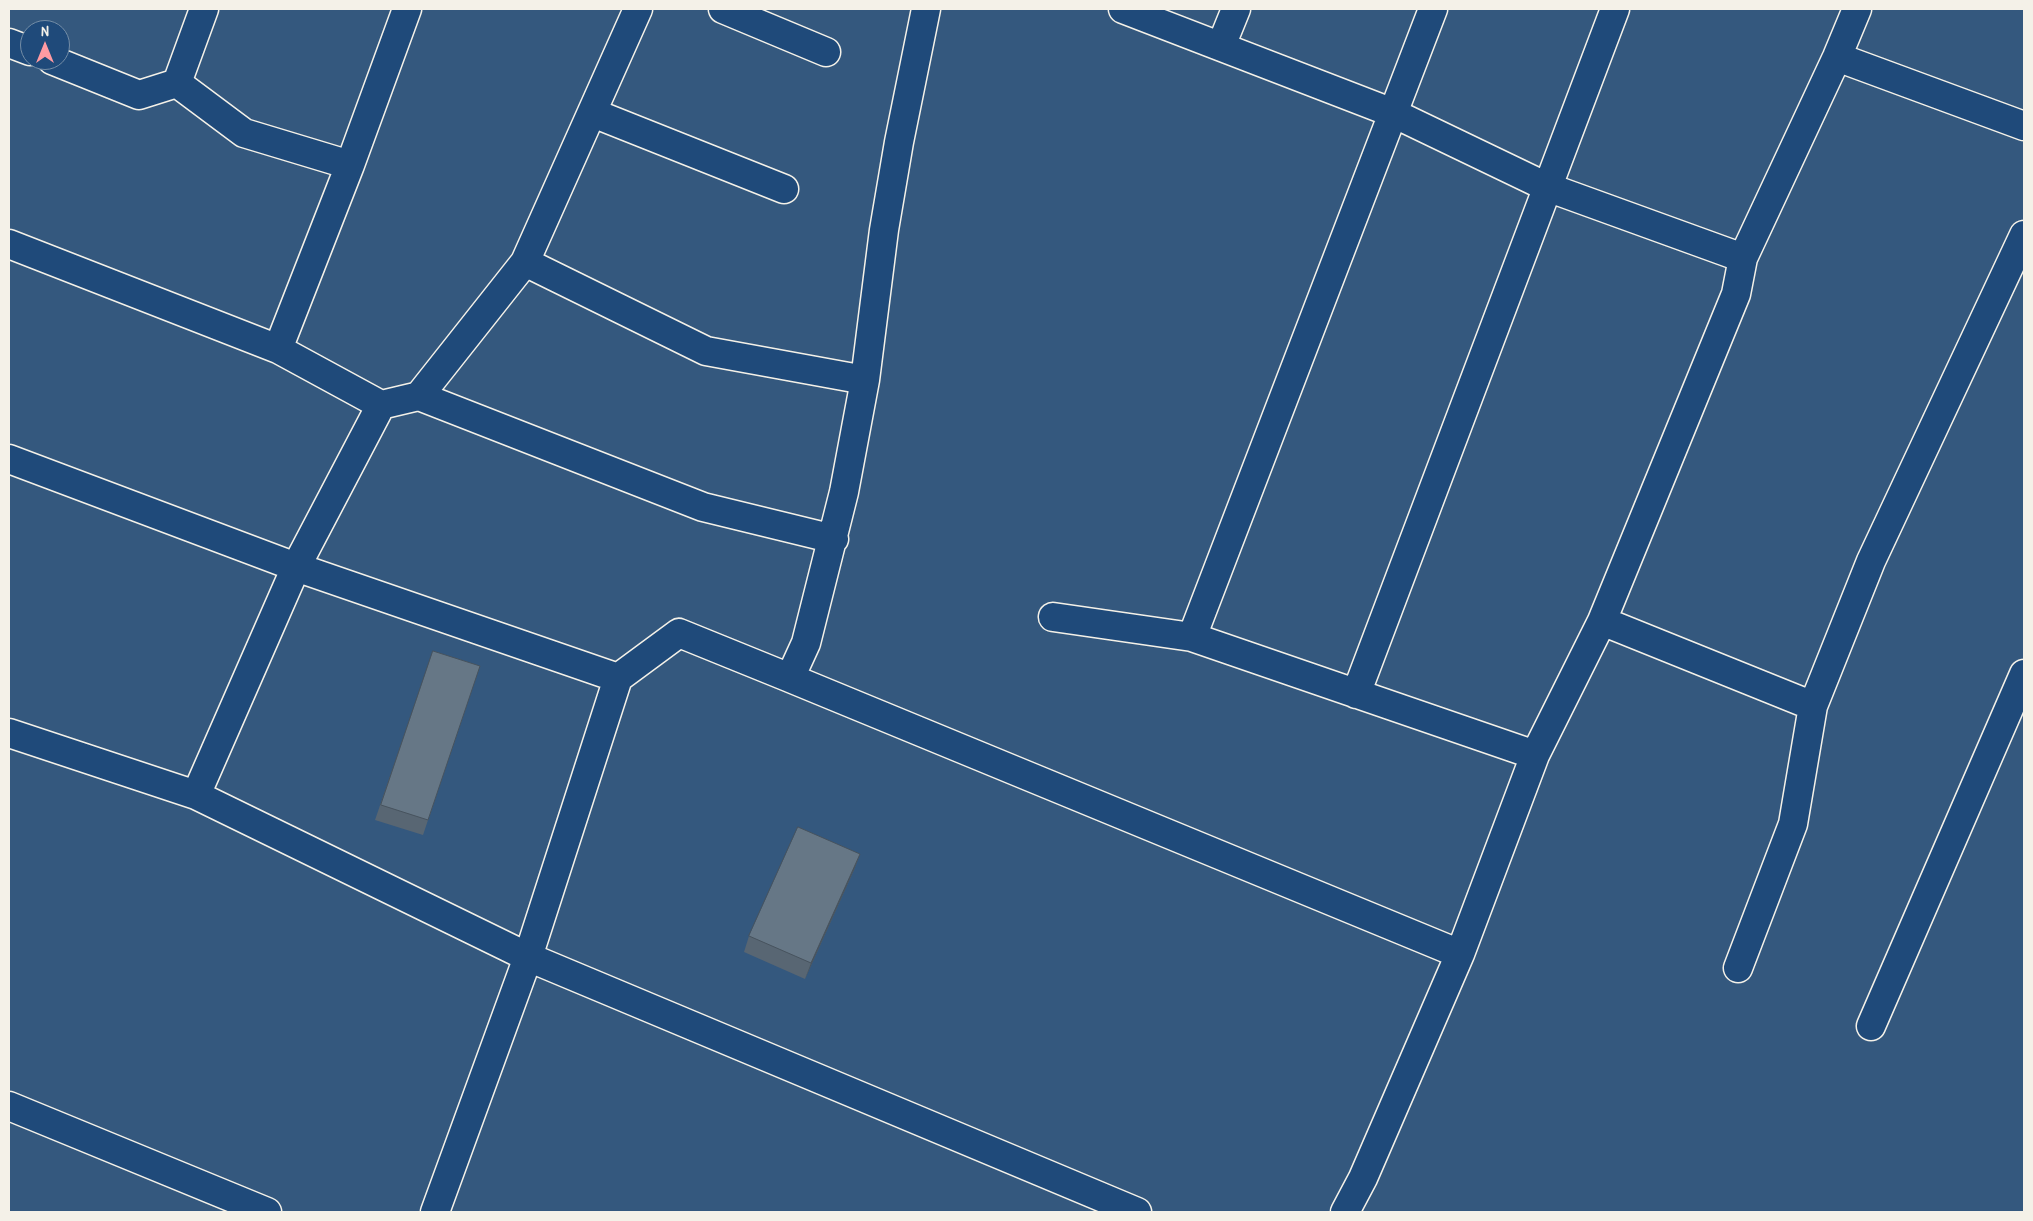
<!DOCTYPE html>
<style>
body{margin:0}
#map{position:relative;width:2033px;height:1221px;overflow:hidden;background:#34587e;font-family:"Patrick Hand",sans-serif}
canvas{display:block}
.frame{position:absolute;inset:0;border:10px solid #f4f1e8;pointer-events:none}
.north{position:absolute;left:20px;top:20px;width:50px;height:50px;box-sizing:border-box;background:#1f4a7a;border:1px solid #748da6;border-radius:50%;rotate:0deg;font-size:14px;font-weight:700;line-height:20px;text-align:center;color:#f4f1e8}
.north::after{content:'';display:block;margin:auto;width:18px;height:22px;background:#ff9aa2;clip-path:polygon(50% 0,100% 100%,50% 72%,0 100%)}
</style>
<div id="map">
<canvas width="2033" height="1221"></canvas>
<div class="frame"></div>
<div class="north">N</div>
</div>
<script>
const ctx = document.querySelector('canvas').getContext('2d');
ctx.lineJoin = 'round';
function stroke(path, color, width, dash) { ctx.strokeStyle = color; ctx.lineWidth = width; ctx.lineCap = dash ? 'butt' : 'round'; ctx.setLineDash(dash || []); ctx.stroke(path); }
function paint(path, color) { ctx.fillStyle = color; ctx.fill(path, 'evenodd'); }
const minor = new Path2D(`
 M204 9 177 83 244 133 350 165 407 9
 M723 9 826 52
 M1123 9 1393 113 1547 187 1743 258
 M1433 9 1192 637 1535 755
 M9 43 30 51
 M1221 46 1236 9
 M1837 57 2024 126
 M52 60 139 95 177 83
 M593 113 784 189
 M9 244 278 349 381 405 296 567 196 795
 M525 262 706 351 865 380
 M278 349 350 165
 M419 396 703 507 834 539
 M381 405 419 396 525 262 638 9
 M9 459 296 567 618 678
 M1053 617 1192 637
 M1602 621 1813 706
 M790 678 1460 954
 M1356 694 1615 9
 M9 733 196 795 528 957 1137 1212
 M1738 968 1793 824 1813 706 1871 561 2024 235
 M1871 1026 2024 674
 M9 1106 267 1212
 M435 1212 528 957 618 678 679 633 790 678 806 643 844 492 865 380 884 230 899 142 926 9
 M1345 1212 1363 1178 1460 954 1535 755 1602 621 1736 294 1743 258 1837 57 1857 9`);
stroke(minor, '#f4f1e8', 31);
stroke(minor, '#1f4a7a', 28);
paint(new Path2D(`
 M433 651 428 820 423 835 375 820Z
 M860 854 854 870 805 979 744 952 749 936Z`), '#586673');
paint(new Path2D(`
 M860 854 854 870 805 979 811 963Z`), '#47535e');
const building = new Path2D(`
 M433 651 480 666 428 820 381 805Z
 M798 827 860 854 811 963 749 936Z`);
paint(building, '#667786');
stroke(building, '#47535e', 1);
</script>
